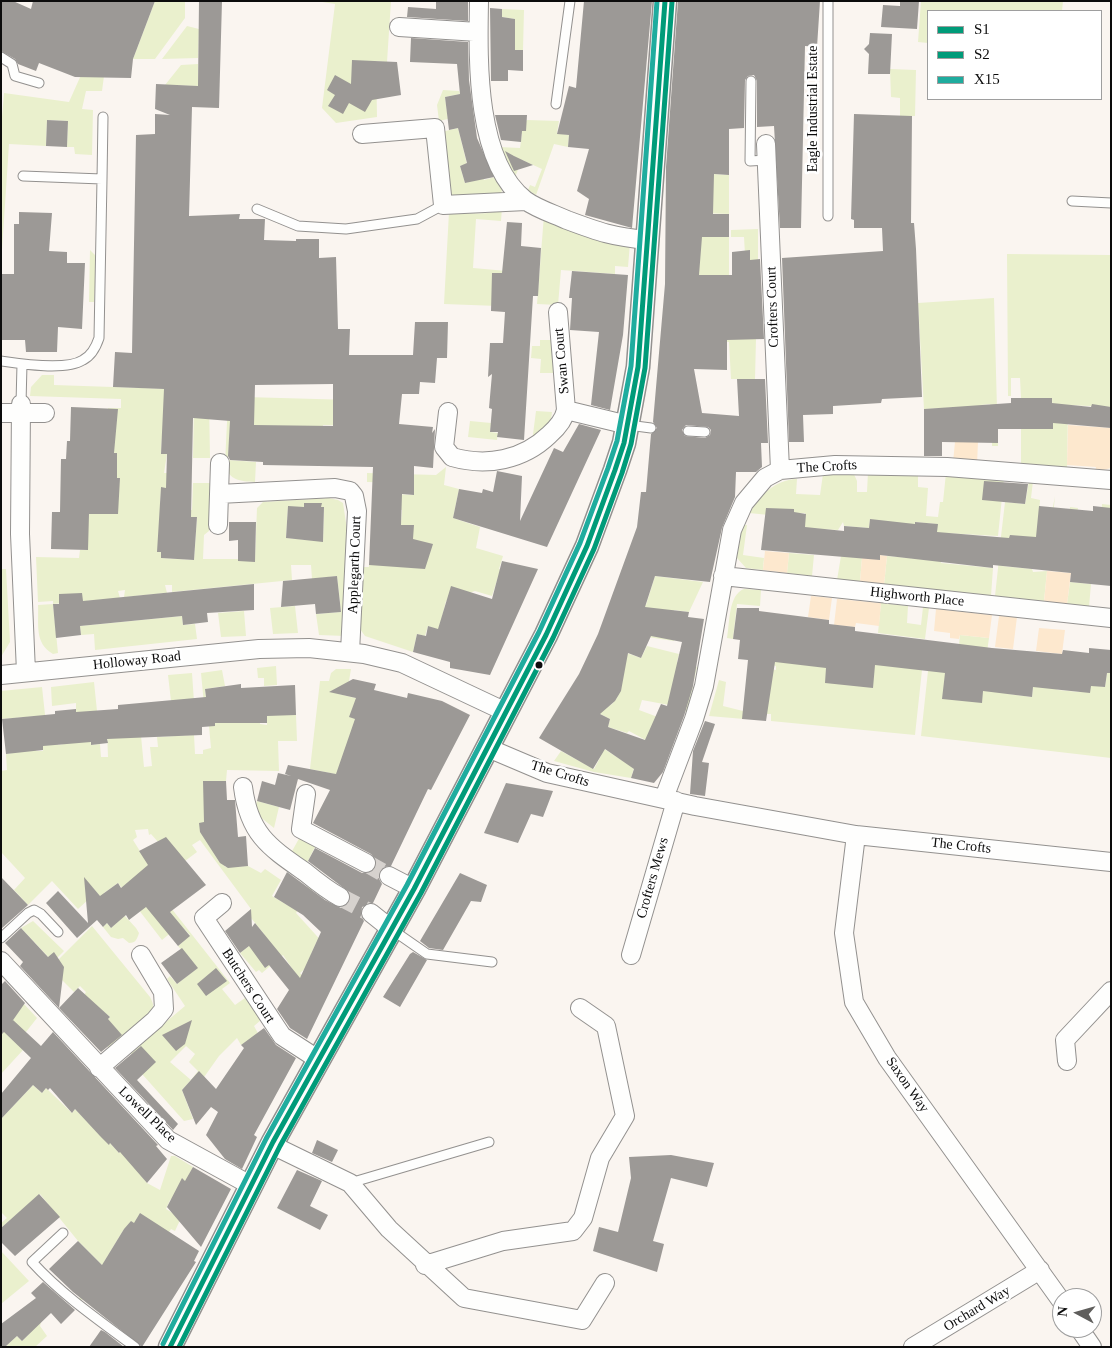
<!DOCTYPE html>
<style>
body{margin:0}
#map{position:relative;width:1112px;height:1348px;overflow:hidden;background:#faf5f0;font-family:Georgia,serif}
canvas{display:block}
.frame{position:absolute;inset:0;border:2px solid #0c0c0c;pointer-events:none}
.legend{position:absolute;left:927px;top:10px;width:175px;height:90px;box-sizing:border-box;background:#fff;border:1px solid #9e9e9e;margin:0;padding:6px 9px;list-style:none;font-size:15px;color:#0c0c0c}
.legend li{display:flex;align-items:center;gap:10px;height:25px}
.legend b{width:25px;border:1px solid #9e9e9e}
.north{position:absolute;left:1052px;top:1288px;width:50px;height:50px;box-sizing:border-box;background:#fff;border:1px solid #9e9e9e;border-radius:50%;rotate:276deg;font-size:14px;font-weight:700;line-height:20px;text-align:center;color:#0c0c0c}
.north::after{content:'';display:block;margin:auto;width:18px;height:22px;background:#5f5e5c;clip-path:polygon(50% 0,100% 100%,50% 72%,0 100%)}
</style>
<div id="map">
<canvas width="1112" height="1348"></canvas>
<div class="frame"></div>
<ul class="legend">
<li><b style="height:6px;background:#009b79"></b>S1</li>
<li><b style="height:6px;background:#009b79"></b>S2</li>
<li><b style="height:6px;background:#1fac9e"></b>X15</li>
</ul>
<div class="north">N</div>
</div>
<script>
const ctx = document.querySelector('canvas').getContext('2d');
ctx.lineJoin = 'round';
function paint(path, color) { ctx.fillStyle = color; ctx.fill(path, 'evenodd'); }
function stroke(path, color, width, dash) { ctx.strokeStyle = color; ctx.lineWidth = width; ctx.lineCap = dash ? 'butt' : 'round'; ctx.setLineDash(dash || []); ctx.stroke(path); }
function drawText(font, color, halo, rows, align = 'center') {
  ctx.font = font + ' Georgia,serif'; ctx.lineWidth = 5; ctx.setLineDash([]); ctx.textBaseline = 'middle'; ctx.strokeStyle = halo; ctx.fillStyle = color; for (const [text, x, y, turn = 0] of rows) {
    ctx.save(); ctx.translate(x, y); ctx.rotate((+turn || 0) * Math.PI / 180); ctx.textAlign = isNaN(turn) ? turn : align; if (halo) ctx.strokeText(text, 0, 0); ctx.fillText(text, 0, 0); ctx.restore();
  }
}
paint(new Path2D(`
 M114 1 102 91H86L82 109 93 110 92 155 75 154 74 147H67L68 121 47 120 46 146 9 144 1 265V129L4 93 69 102Z
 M155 1H185V18L155 59H133Z
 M316 1H391L387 62 376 61 377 117 336 123 322 108 335 4Z
 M921 1H1063L1062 11H928V43L918 42Z
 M502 9 524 10 523 50 506 51 515 42V19L502 17Z
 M187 26 199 29 198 58 162 59Z
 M198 64V86L165 85 181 65Z
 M890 69 916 70 915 116H900V98L891 97Z
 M443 90 459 91 460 94 445 97 448 119 439 121 437 105Z
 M527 120 559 121 557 133 569 135 568 147 554 144 536 195 528 190 530 185 535 187 542 169 522 160 515 177 499 147 520 148 522 134H516Z
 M458 128 467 164 460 166 465 183 476 180 483 175 484 180 495 177 503 184 501 195 457 200 448 191 441 132Z
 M697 173 729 175V214L702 213Z
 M502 208 501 221 476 219 473 268 518 272 498 306 444 304 449 212C462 212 493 217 502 208Z
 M544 215 583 236 630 243 628 267 615 266V274L561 270 558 305 537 304Z
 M758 229V272H746L744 237H731V230Z
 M690 237H729V284L698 281Z
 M90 250 97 257 94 302H89Z
 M1007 254 1111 255V407L1068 405 1067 472 1021 467V429H1053L1052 398H1021L1020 378H1011V396H1008Z
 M994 298 998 446H992V411L990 404 981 405V411L967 407 924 409 918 303Z
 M711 300 756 339 755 379H731L729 342 720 341Z
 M540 340H552L555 373H540L541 359 531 358 532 346H540Z
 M42 375H54V385L201 390 210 396 387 401 356 426 323 425 322 433 230 430 228 460 256 462 255 482C240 481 229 481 225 464L228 401 209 400 210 458H193L194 405 162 436 161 453 167 454 164 473H168V488H161L160 507 192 510 193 483H210L209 531 204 535 203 559H255L257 508 263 502 329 498 338 500 343 503 348 536 345 636 319 635 316 614 341 612 337 576 312 579 311 565H291L292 580 172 592V585H165L167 593 124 597 125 590 118 591 120 598 53 604 58 653 53 654C34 643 39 624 38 605L53 604V601L38 602 36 557 79 558 80 550H88V542L75 541 100 460 117 461V453L96 452 95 408H98V413H108V408H121V399L30 396 31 387ZM304 503 321 504V507L324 508 323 541 286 538 288 507H304ZM197 517 194 560 161 558V552Z
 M536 411 552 412C551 430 536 439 523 450L524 443 532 442Z
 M470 421 491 423 490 432 498 433 497 440 468 437Z
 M446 467 444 485 459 489 453 518 480 527 476 548 503 556 499 569 512 573 510 577 499 574 492 596 475 591 446 601 442 617 474 629 457 637 428 626 425 636 417 634 413 652 365 636 360 629 363 567H369V565L413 525H397L401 523 402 510H391L392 494 414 495V483L367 482V473L436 475Z
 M918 471V487L928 488 926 516 938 517 940 502H943L946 473 1004 478 998 536 944 533 941 563 993 568 991 596 884 585 887 556 933 560 936 524 915 522 914 533 870 519 869 528 844 526 843 522 838 530 804 528 805 513 769 515 749 513C761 495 774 480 797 479L796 494 820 495 823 474 853 472 857 481V492H867L868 472Z
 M1029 481H1033L1031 498 1040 500 1039 515 1051 517 1055 496 1052 526 1068 528 1070 507 1078 508 1077 515 1101 520 1102 504 1111 505V546L1009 541 1000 545 1005 502 1025 504Z
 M743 525H747L743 555 764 558 763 570 746 568 737 558V549Z
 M789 553 814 555 812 576 787 573Z
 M841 556 862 558 860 582 837 580Z
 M999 559 1002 566 1032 569 1033 572 1047 571 1044 601 995 596Z
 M1 569H6L10 642 1 657Z
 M655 576 703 582 689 612 674 610 676 626 674 641 641 636 632 607 634 602 646 605Z
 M1070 582 1091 584 1089 607 1067 604Z
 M744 589 761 590 760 606 737 604 733 639 727 638C730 623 728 595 744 589Z
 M881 603 908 606 907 623 921 625 923 607 929 608 925 639 878 633Z
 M295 606 298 633 273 634 270 608Z
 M244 611 246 636 221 637 218 613Z
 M182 616 183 625 195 624 197 639 95 650 94 634 81 635 80 626Z
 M960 635 989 638 986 659 1010 680 1009 694 1032 697 1034 675 1058 690 1079 692 1080 682 1105 687 1107 673H1111V758L921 736 928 671 959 644Z
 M647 646 679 654 677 662 697 667 694 680 675 675 674 682 693 687 687 712 669 705 642 700 639 710 663 719 653 744 629 731 627 733 608 727 610 719 598 713 612 704 617 698 624 652 641 658Z
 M874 655 922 670 915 735 771 721V714H762L748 665 776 670V666L753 662Z
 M276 666 277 685 264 686V678H258L257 668Z
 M336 669H351L348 687 339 694 372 702 369 781 310 769 320 681H329L331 673Z
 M222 670 225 686 205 689 208 715H205L201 673Z
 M192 673 195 716 171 701 168 675Z
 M719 680 726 682 723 706 743 711 744 719 709 716Z
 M94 682 97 711 76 713V703L52 706 51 687Z
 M42 687 47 733 39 716 1 719V691Z
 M259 713 260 724 267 725V715H296L297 741H278L279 771 227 770 226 781 203 782 223 838 225 867 248 866 261 873 265 869 281 880 272 896 289 906 303 897 308 887 313 889 296 913 325 945 317 941 311 954 312 963 300 973 310 984 307 991 283 955 262 973 259 970 256 972 240 953 264 934 247 913 251 909 200 840 192 845 197 852 153 885 230 983 222 989 235 1005 245 998 261 1020 254 1026 259 1035 241 1045 237 1038 219 1056 202 1080H191L182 1090 193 1119 184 1121 134 1065 137 1062 130 1052 185 1006 167 979 170 976 177 984 197 968 178 946 190 935 180 925 162 940 118 883 104 893 136 928 139 933C137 939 136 943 129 943L123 938 118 939 111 937 103 927 107 923 111 928 120 920 92 887 88 885 90 898 78 909 52 881 28 905 14 890 25 878 1 852V771L7 770 6 754 12 753 11 745 35 743 36 751H43L42 740 57 738 58 745 64 744V738L90 735 91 745 100 744 101 757H108L107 731 141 736 144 767 152 766 150 747H158L157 737 194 735 195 754H203V750L211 748 209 726H215L214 714ZM148 829 149 835 151 834 159 843 143 856 133 840 137 837 135 830ZM186 1046 195 1054 189 1062 198 1071 191 1080 170 1062Z
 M579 740 595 743 634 768 631 778 594 772 554 761 561 751 594 769 601 756Z
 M257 801 279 807 274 828 254 812Z
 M301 835 317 843 307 863 306 861 305 864 291 853Z
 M33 921 64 951 53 962 21 928Z
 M92 926 150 997C154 1005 155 1008 149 1014L108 1048 103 1024 110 1017 84 995 86 992 80 986 74 992 58 976 48 970Z
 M24 1004 37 1018 26 1032 23 1050 1 1074V1035Z
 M33 1085 42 1093 46 1088 72 1113 75 1109 109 1144 110 1143 119 1153 122 1150 147 1183 160 1190 171 1156H175L193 1167 189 1175 204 1184 170 1200 166 1209 181 1218 175 1231 171 1229 164 1240 92 1289 83 1300 78 1299 108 1271 78 1241 40 1194 1 1228V1223L7 1218 1 1212V1119ZM124 1229 116 1270 104 1262Z
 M1 1251 29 1281 1 1304Z
 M43 1316 40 1326 47 1336 35 1347H5L17 1336 22 1341 31 1332 29 1329Z`), '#eaf0cd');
paint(new Path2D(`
 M1068 425 1111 428V468L1095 472 1096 467 1067 465Z
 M955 442H978L977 464 953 462Z
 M765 551 789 553 787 573 763 570Z
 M880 555 887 556 884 585 860 582 862 558Z
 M1047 571 1071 573 1067 604 1044 602Z
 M811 596 832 598 829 620 808 617Z
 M837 599 881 603 879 626 856 623 855 627 834 625Z
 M936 609 992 615 989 638 960 635 959 639 950 638V633L934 631Z
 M999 616 1017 617 1013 649 995 647Z
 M1039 628 1065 630 1062 654 1036 651Z`), '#fde8ce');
paint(new Path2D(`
 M1 1H13L31 9 33 1H155L133 59 131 78 75 77 39 63 36 71 18 64 15 59 1 51Z
 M199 1H222L219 108 192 107 189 216 240 214 239 219H265L264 240 296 241V239H319V258L336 257 338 329H350L349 355H413L415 322H448L447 358H437L435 383 420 382 419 394H402L399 424 433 427 432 433 435 429 433 468 414 466V495L402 494 401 525H414L413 539 433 544 425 569 369 565 373 467 263 465V462L230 460 228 456 230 421 193 418 191 517H197L194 560 161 558V552H157L161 487 166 488 167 454H161L164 389 113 387 115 352 132 353 136 135 155 134V114L170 115 155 109 156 84 198 86ZM333 384V426L254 425 255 385Z
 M436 1H468V21L407 17 408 7 436 9Z
 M584 1H652L632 228 585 215 589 199 577 191 589 149 568 147 569 135 557 134 569 86 576 88Z
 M678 1H820L817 47 805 46 801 228H780L774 126 757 127V81L754 75 748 76 745 80 744 128 729 129V175L714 174 713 214H729V237H702L699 275H732V252L750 250V260L760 259 764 339 727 340V370L694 369 702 413 739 416 737 379H765L768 443H761L762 467 756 472H736L735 497 722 528 710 582 655 576 645 607 689 612 688 617 704 619 693 686 684 716 663 772 654 783 631 778 634 769 605 749 593 769 539 738 579 674 598 634 637 527 641 492H646L651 434 657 428 653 422 665 284 666 167ZM686 425 708 427 711 430 710 435 705 438 685 436 682 430ZM651 636 682 642 667 706 661 704 645 740 608 727 610 719 600 714 615 701 621 691 628 653 641 658Z
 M900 1H919L917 29 881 27 883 5 900 6Z
 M490 8 502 9V17L515 19V50H523V71L508 70V81H491Z
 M870 33 892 34 890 74H868L869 54 864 49 869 44Z
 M411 38 468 42 469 80 477 138 494 177 465 183 460 166 467 163 458 128 449 130 445 97 460 94 457 64 410 62Z
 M352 60 397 62 401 95 372 100 365 112 349 103 343 114 328 106 335 95 327 90 335 75 351 84Z
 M854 114 912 116 911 223H914L916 249 922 397 882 399 881 403 833 406V414L803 415 804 442H789L782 258 883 251 882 228H854V220L851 219Z
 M495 115H527L526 131H522L521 142 501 140Z
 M47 120 68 121 67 147 46 146Z
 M505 151 514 156 533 165 514 171Z
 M19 212 52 213 49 251 67 252V263H85L82 329 58 327 57 352H26L25 340H1V274H14V224H19Z
 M507 222 522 223 521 246 541 248 538 296H533L524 440 497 437 498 432H490L492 409 489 408 492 374 488 377 490 343H503L505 312 491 311 492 273H502Z
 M572 271 628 275 623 335 610 410 591 405 599 332 570 330 572 298H569Z
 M1011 398H1052V403L1091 407 1092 404 1111 407V428L1053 423V429H998V443L942 442V456H924V409L1011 403Z
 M71 407 118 409 114 453H117V478H120L118 514H89L88 550 51 549 52 512H60L61 459H66L67 441H70Z
 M579 424 601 430 547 547 453 518 459 489 482 493 483 489 493 492 497 471 522 476 520 521 554 448 563 452Z
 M984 481 1028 484 1025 504 982 500Z
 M304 503H322L321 507H324L323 542 286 538 288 506 304 507Z
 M1039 506 1093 511V506L1111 508V586L1070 582 1071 573 993 565V568L967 565 880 555V560L761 550 766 508 794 509V512L806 514 805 527 844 531V526L869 528 870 519 915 524V522L938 524 937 532 1009 538 1010 535 1036 537Z
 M229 522H256L255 562 238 561V540L229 541Z
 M502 561 538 569 490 675 450 668V662L413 652 417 634 426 636 428 626 438 629 451 586 492 599Z
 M337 576 341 612 316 614 315 604 281 607 283 581Z
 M254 584V610L207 613 208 622 183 625 182 616 80 626 81 635 56 638 53 604H59V594L82 593 83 601Z
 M737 608H759V611L829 620V624L855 627V631L992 648 1062 654 1063 650 1089 653V648L1111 650V673H1107L1105 687 1091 686 1090 693 1033 687 1032 697 983 691 982 703 942 699 945 673 875 665 873 688 825 683 826 668 775 662 766 721 742 719 748 660 738 659 740 640 733 639Z
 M353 679 376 684 374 690 407 698 408 693 442 701 470 715 431 790 428 789 391 866 384 867 379 872 378 877 382 884 373 903 362 907 361 916 364 921 307 1039 290 1028 277 1009 289 990 269 965 265 968 249 946 240 953 225 931 251 909 252 927 255 923 300 978 321 932 303 915 274 897 287 872 325 900 341 908 349 903V892L308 861 315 848 362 873 371 872 376 867 377 862 371 854 313 823 330 790 298 779 290 810 257 801 262 781 275 785 278 773 291 776 285 774 288 765 336 774 355 719 349 717 356 698 329 692Z
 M241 684V688L295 685 296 715 267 716V723H215V726L202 727V735L107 739 108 743 91 745V742L43 746V750L6 754 2 719 55 714V711L76 709V712L118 709V705L206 697 205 689Z
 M705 721 715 724 702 762 709 763 705 796 690 794 693 751Z
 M203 781H226L227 800H235L238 837 246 836 248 866 228 868 220 863 200 832 199 823 204 822Z
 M506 783 553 791 543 817 531 814 518 843 484 833Z
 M166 837 206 885 170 912 190 936 178 946 146 907 129 920 126 915 111 928 107 923 103 927 97 920 77 938 46 903 58 891 88 923 84 877 100 896 118 883 121 888 148 865 139 851Z
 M460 873 487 885 481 902 471 901 443 950 429 948 420 941Z
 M1 877 28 905 1 929Z
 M21 928 48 957 54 952 64 967 59 1008 20 966 23 962 5 943Z
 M182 948 198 968 177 984 161 963Z
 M413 952 427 960 400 1007 383 997 410 954Z
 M216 968 227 981 206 996 197 984Z
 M5 981 25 1003 11 1023 13 1020 41 1046 53 1032 158 1145 156 1146 167 1159 147 1183 120 1152 119 1153 110 1143 109 1145 100 1136 75 1109 72 1113 50 1088 48 1090 46 1088 42 1093 33 1085 1 1119V1094L31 1058 4 1032 1 1035V985Z
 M78 988 110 1017 108 1019 122 1035 101 1052 59 1008Z
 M192 1020 185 1044 176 1051 162 1035Z
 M264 1028 276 1045 296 1058 254 1135 257 1137 242 1169 225 1159 206 1135 218 1112 211 1107 196 1125 182 1090 199 1071 216 1089 244 1048 241 1045Z
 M141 1046 156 1062 137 1080 178 1124 173 1130 115 1068Z
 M317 1140 338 1150 332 1162 312 1153Z
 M671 1155 714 1163 707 1187 671 1178 653 1241 664 1244 657 1272 593 1251 599 1227 618 1232 631 1178 629 1157Z
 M193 1167 231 1189 201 1247 167 1207 182 1178 185 1181Z
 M297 1170 322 1181 310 1206 328 1215 320 1230 277 1208Z
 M39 1194 60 1217 15 1256 1 1242V1228Z
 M140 1213 199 1251 194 1261 196 1262 142 1347 73 1292 49 1269 78 1241 102 1265 124 1229 131 1221 134 1223Z
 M43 1282 75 1310 61 1324 51 1313 22 1341 17 1336 5 1347H1V1324L36 1298 31 1293Z
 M101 1330 105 1332 124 1347H89Z`), '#9c9996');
stroke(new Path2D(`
 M366 863 389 876
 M340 897 371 913`), '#d6d2ce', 18, [18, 9]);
const service = new Path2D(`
 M828 1V216
 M1 57 12 64 15 76 39 83
 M751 81 750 161 767 160
 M556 104 570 1
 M102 179 103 117
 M1072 201 1111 203
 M257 209 298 226 346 229 417 219 443 205
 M1 361C21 364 66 371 83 360 91 356 96 347 99 338L102 179 23 176
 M21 404 22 364
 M628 425 651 428
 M688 431 705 432
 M391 929 427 954 492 962
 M1 938 28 913 34 910 41 914 58 932
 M350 1183 489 1142
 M63 1233 32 1262C62 1295 100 1321 135 1347`);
const minor = new Path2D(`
 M479 1C478 59 475 161 525 200 537 209 554 214 567 220 599 232 613 237 648 240
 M399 27 478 32
 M362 134 435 128 443 205 526 201
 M766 144 780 470
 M21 404 20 534 26 672
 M566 410 628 425
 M448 412 444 447 452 457C487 467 523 460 549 435 557 428 564 420 566 410L558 312
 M1 413H45
 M219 494 335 488 350 491 354 496 357 511 350 652
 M218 525 220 463
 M723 576 1111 618
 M1 675 259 649 309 648 364 654 402 663 506 712
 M488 748 547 773 695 806 856 835 1111 862
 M243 787C249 834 269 847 305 872 316 881 327 890 340 897
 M306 794 301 829 366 863
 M664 798 694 719 704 686 732 530 744 503 765 478 780 470 835 465 947 467 1111 480
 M856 835 844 933 854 1002 887 1058 1062 1302
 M389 876 414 889
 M222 903 204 918 282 1036 319 1060
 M371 913 391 929
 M631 955 676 801
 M1 961 168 1140 252 1186
 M1067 1061 1065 1040 1111 991
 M99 1068 155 1020 164 1009 163 992 141 955
 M272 1145 350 1183 389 1229 464 1298 582 1320 605 1283
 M425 1265 503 1241 573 1231 583 1218 600 1158 625 1116 606 1026 580 1008
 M1079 1328 1092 1347
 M913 1347 1040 1270`);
const tertiary = new Path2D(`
 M170 1347 273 1142 414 889 546 635 587 546 615 470 624 443 638 367 665 1`);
stroke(service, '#93918f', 11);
stroke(minor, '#93918f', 20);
stroke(tertiary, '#93918f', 25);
stroke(service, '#fefefd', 9);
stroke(minor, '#fefefd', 18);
stroke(tertiary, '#fefefd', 22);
stroke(new Path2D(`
 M170 1347 273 1142 414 889 546 635 587 546 615 470 624 443 638 367 665 1`), '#009b79', 5);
stroke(new Path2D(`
 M179 1347 280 1146 421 893 553 638 594 549 622 473 631 444 645 368 672 2`), '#009b79', 5);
stroke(new Path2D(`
 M163 1344 266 1139 407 885 539 632 580 543 608 468 617 441 631 366 657 1`), '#1fac9e', 5);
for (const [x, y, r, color] of [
 [539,665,4.5,"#0c0c0c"]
]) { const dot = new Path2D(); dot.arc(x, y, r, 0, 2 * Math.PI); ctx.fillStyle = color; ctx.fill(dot); stroke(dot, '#fff', 2); }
drawText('14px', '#0c0c0c', '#fff', [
 ["Eagle Industrial Estate",813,109,-90],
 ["Crofters Court",773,307,-92],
 ["Swan Court",562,361,-95],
 ["The Crofts",827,467,-3],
 ["Applegarth Court",355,565,-88],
 ["Highworth Place",917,597,6],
 ["Holloway Road",137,661,-6],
 ["The Crofts",560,774,17],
 ["The Crofts",961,846,6],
 ["Crofters Mews",653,878,-74],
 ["Butchers Court",248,986,57],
 ["Saxon Way",907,1085,55],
 ["Lowell Place",147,1115,44],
 ["Orchard Way",977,1309,-31]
]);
</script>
